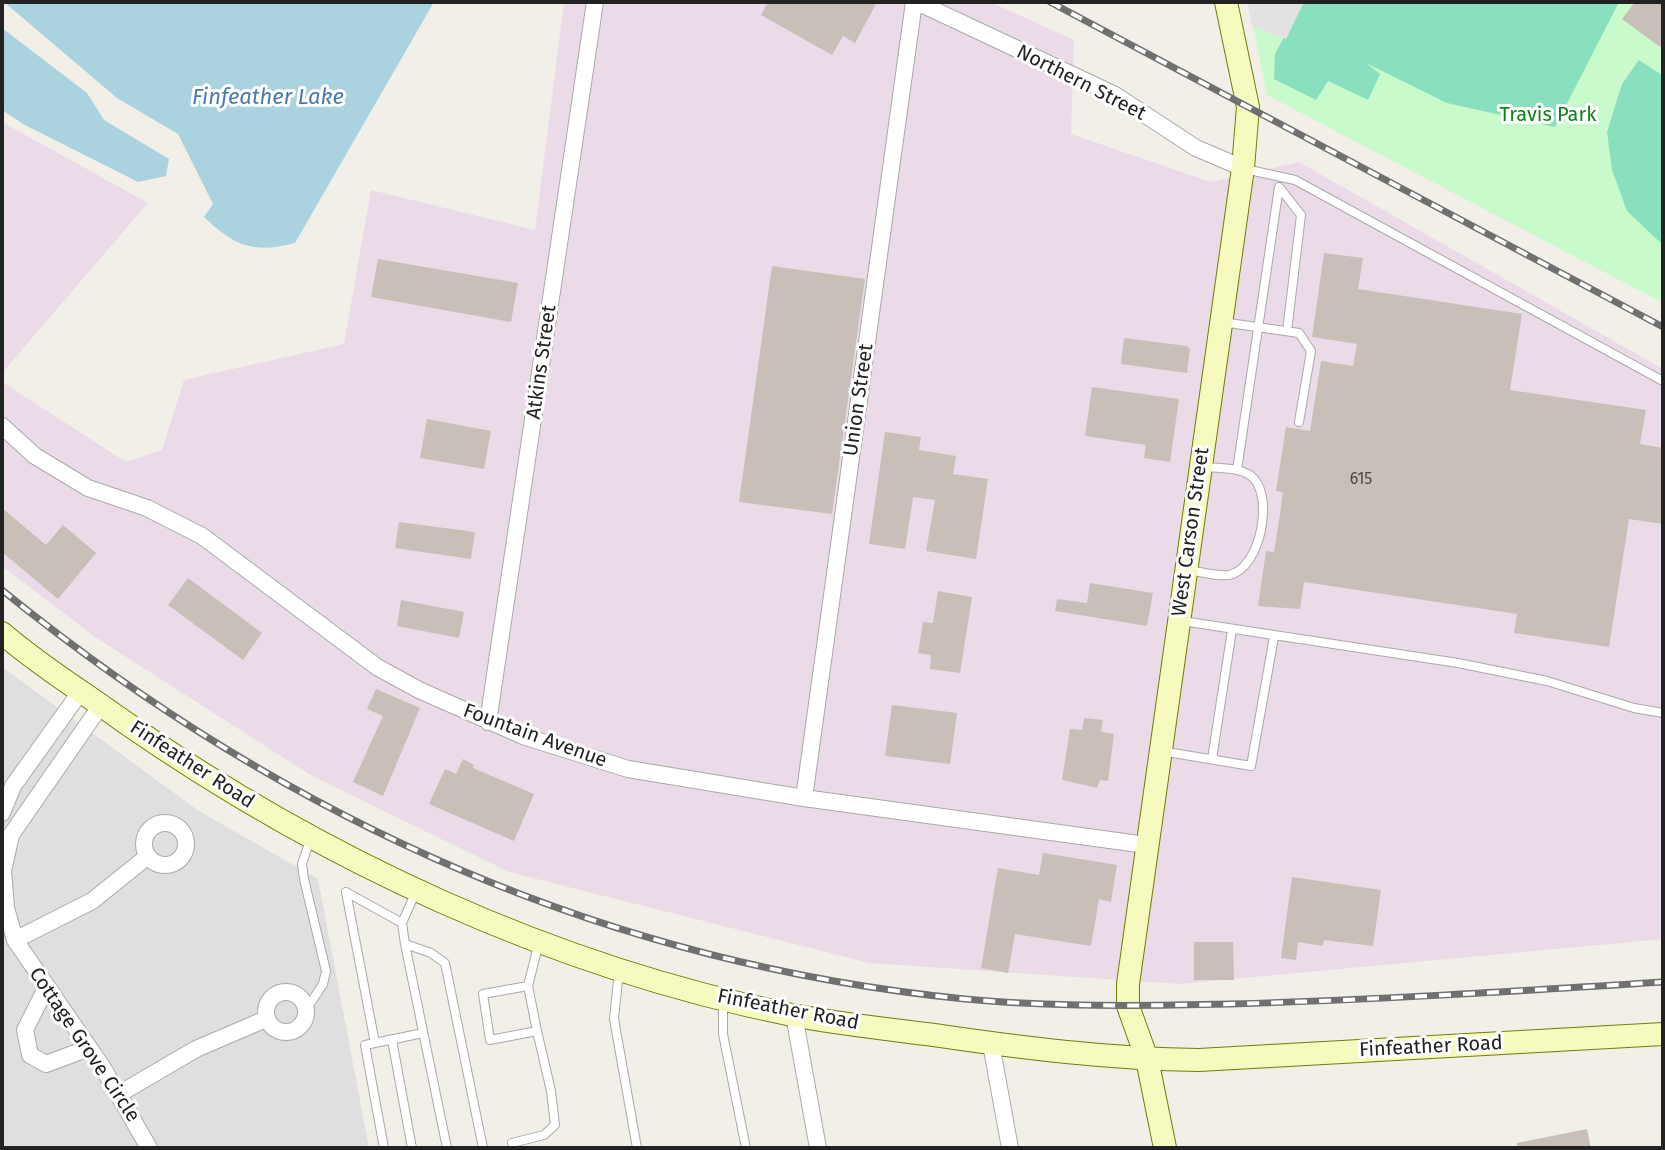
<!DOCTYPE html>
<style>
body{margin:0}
#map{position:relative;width:1665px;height:1150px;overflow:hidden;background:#f2efe9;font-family:"Fira Sans",sans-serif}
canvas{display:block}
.frame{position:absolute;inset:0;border:4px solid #222;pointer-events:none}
</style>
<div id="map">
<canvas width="1665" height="1150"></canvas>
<div class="frame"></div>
</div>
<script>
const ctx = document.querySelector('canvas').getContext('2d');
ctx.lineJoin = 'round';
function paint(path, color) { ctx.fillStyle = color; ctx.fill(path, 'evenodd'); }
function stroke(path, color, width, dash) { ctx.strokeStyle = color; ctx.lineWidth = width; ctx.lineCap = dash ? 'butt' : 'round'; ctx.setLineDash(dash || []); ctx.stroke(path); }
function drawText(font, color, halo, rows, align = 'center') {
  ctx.font = font + ' "Fira Sans",sans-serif'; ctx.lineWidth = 6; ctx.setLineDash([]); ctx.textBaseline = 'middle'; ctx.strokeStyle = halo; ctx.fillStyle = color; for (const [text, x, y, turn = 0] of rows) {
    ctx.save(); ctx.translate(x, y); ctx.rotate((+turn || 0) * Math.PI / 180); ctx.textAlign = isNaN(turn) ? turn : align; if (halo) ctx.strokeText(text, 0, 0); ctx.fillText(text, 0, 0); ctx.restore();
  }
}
paint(new Path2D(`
 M2 667 199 811 318 879 369 1148H2Z`), '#e0dfdf');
paint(new Path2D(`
 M564 2H990L1074 40 1071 134 1211 182 1299 162 1663 369V939L1179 984 870 963 509 872 312 776 95 637 2 566V382L126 462 162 450 184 380 344 344 371 190 535 230Z
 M2 122 148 203 2 373Z`), '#ebdbe8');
paint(new Path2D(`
 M1248 2H1663V303L1267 95Z`), '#c8facc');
paint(new Path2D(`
 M1303 2H1619L1555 127 1447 103 1366 63 1380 74 1368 100 1328 81 1316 100 1274 79 1275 54Z
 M1639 60 1663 76V245L1627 211 1612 170 1607 132 1622 84Z`), '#88e0be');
paint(new Path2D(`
 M1247 2H1304L1286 39 1252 26Z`), '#e2e2e2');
paint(new Path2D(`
 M4 2H434L295 243C254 254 234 246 204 217L213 204 178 134 117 98Z
 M2 28 87 93 104 120 169 159 166 176 138 182 23 124 2 110Z`), '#aad3df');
paint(new Path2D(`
 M768 2H877L855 43 843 36 832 55 761 15Z
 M1635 2H1663V49L1622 19Z
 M1324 253 1363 258 1358 289 1522 314 1510 390 1646 410 1640 444 1663 448V524L1629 519 1609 647 1514 633 1517 614 1304 582 1300 609 1258 606 1266 551 1274 552 1280 514 1283 492 1276 491 1286 427 1310 431 1321 361 1353 366 1357 344 1312 337Z
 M378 259 518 283 511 322 371 297Z
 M772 266 865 279 832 514 739 502Z
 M1124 338 1187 346 1190 349 1187 373 1121 364Z
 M1092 387 1179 399 1170 462 1144 458 1146 445 1085 436Z
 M427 419 491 431 484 469 420 458Z
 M885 432 921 437 919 450 956 456 953 474 988 479 976 559 926 551 935 500 913 497 905 549 869 544Z
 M2 508 46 545 63 525 96 553 58 599 2 552Z
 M399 522 475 532 471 559 395 548Z
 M188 578 262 633 243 660 168 605Z
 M1090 583 1153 593 1147 626 1055 611 1057 599 1087 603Z
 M938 591 972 597 960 673 930 669 931 655 918 653 923 622 933 623Z
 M401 600 464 612 459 638 397 626Z
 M376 689 420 708 383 796 353 782 383 716 367 709Z
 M892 705 957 713 950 764 885 756Z
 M1084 718 1103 720 1101 732 1114 734 1108 781 1100 780 1097 788 1062 780 1070 729 1082 730Z
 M463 759 474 765 473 768 534 794 514 841 429 804 445 769 456 774Z
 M1043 853 1117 865 1111 902 1099 899 1091 946 1015 934 1008 973 981 968 998 868 1039 875Z
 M1292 877 1381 890 1373 946 1324 940 1323 946 1298 942 1296 960 1281 958Z
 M1194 942H1233L1234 980H1194Z
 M1587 1129 1591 1148H1517V1143Z`), '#c7bfb8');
const lane = new Path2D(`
 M1245 169 1295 180 1663 381
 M1222 322 1299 333 1311 351 1299 422
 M1237 470 1279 187 1301 215 1287 331
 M1186 570C1199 571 1217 577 1229 575 1261 569 1275 494 1251 476 1239 467 1217 468 1203 467
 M1182 621 1458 663 1547 681 1634 708 1663 713
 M1161 751 1251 766 1274 637
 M1212 759 1232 630
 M417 889 402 923 405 944 447 1148
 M346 892 375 1043
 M346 892 402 923
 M405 944 431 953 445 963 483 1148
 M619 971 614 1019 637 1148
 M528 986 537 1031 490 1040 483 994 528 986 539 942
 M723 1003V1034L746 1148
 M306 1010 323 984 326 971 304 879 302 864 311 837
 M392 1040 412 1148
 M512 1143 544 1135 555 1125 551 1091 537 1031
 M384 1148 365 1045 423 1033`);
const street = new Path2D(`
 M917 2 1115 95 1196 148 1243 168
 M2 426 35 456 88 488 147 508 202 536 377 667 419 690 523 736 628 769 804 798 1146 845
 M101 705 11 835 3 871 6 908 15 940 103 1068 149 1148
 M488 722 595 2
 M804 798 914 2
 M2 813 13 786 81 691
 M144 844a21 21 0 1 1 42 0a21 21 0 1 1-42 0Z
 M15 940 92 901 148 856
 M46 988 25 1030 30 1055 46 1064 89 1048
 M266 1012a20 20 0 1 1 40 0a20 20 0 1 1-40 0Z
 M794 1015 818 1148
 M991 1044 1010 1148
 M119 1094 196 1049 266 1019`);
const secondary = new Path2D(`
 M2 633C40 666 83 692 123 721 323 860 553 967 792 1015 839 1024 887 1029 934 1035 1022 1048 1111 1059 1199 1060L1663 1034
 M1165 1148 1147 1059 1128 1006V984L1243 168 1248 107 1226 2`);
stroke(lane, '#a9a9a9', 10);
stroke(street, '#a9a9a9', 18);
stroke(secondary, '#707d05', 24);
stroke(lane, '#fff', 8);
stroke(street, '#fff', 16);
stroke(secondary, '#f7fabf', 22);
const rail = new Path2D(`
 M1050 2 1663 327
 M2 590C283 818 602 963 965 999 1052 1007 1142 1006 1230 1004 1374 1000 1519 991 1663 982`);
stroke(rail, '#707070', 7);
stroke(rail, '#fff', 4, [12]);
drawText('16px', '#4b4948', null, [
 ["615",1361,480]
]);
drawText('20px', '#222', '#fff', [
 ["Northern Street",1081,83,27],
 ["Atkins Street",542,362,-82],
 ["Union Street",859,400,-82],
 ["West Carson Street",1191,532,-82],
 ["Fountain Avenue",535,736,20],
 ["Finfeather Road",192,765,33],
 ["Finfeather Road",788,1010,11],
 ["Cottage Grove Circle",84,1045,56],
 ["Finfeather Road",1431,1047,-3]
]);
drawText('20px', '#0c8416', '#fff', [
 ["Travis Park",1548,115]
]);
drawText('italic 22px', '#4a7aab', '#fff', [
 ["Finfeather Lake",268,98]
]);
</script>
